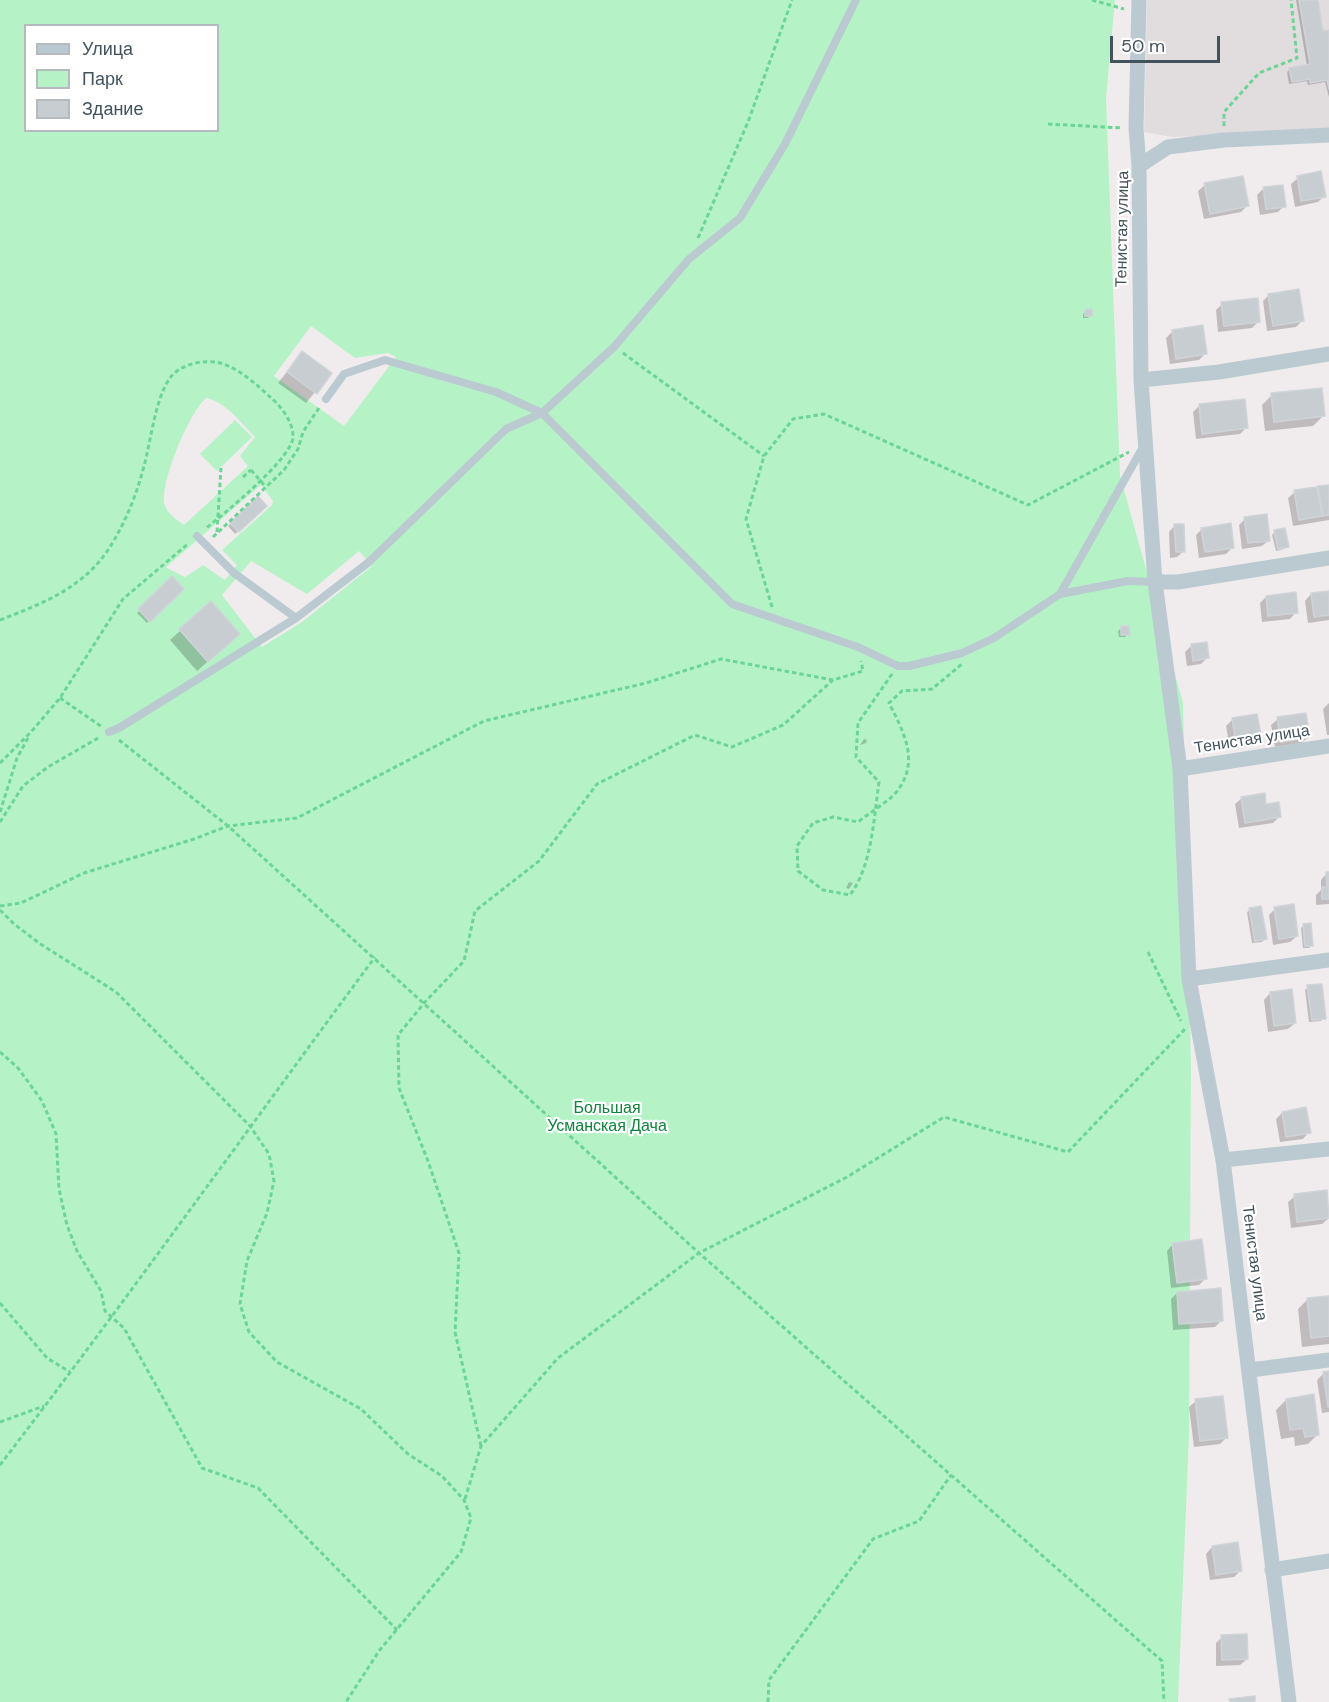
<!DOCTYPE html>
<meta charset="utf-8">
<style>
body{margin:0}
#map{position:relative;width:1329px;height:1702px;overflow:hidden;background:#f0eced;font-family:"DM Sans",sans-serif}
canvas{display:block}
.legend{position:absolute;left:24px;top:24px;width:195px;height:108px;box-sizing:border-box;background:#fff;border:2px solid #b4babe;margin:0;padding:8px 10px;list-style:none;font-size:18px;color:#43535c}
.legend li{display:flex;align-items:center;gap:12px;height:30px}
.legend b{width:30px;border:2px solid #b4babe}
.scale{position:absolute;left:1110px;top:36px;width:110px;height:27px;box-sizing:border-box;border:3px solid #43535c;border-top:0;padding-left:8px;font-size:18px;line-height:21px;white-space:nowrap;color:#43535c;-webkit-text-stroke:4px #fff;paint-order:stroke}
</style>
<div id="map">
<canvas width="1329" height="1702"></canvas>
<ul class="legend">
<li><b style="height:8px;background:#bbcad1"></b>Улица</li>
<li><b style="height:16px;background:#b5f3c7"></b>Парк</li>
<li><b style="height:16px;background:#c8cdd2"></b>Здание</li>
</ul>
<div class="scale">50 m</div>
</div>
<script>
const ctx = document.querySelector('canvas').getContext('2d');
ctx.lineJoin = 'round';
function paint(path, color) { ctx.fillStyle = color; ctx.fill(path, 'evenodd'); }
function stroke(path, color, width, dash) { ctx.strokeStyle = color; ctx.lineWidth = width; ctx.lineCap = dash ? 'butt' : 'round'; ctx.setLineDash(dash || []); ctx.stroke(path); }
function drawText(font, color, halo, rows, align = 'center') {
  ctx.font = font + ' "DM Sans",sans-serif'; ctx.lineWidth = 4.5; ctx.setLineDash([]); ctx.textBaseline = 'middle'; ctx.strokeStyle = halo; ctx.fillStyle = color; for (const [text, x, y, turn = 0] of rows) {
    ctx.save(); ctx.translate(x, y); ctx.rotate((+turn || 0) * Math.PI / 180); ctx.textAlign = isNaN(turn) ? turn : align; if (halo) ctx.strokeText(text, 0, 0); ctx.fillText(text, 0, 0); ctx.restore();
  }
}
paint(new Path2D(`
 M1147 0H1329V128L1250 135 1172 137 1144 132Z`), '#e1dddf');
paint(new Path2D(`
 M0 0H1115L1106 98 1120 475 1183 703 1191 1068 1189 1435 1178 1702H0ZM26 26H218V130H26ZM311 326 355 358 388 353 396 357 344 426 274 376ZM206 398C226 402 241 423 255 437L240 456 248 466 184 525C177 520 168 514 165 506 158 486 190 411 206 398ZM261 485 273 501 272 505 222 550 237 565 225 580 203 565 185 577 167 568 166 567ZM359 551 372 566 302 622 262 647 222 595 251 561 307 594Z
 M235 420 252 437 217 471 200 454Z`), '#b5f3c7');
paint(new Path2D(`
 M1296 0H1316L1322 33 1329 31V97L1325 82 1308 85 1307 81 1289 84 1287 72 1290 69 1307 66Z
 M1298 178 1324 196 1318 202 1295 207 1291 184Z
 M1205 185 1247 206 1241 212 1204 219 1198 191Z
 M1263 189 1284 206 1278 212 1260 215 1257 195Z
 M1269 295 1302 321 1296 327 1267 331 1263 301Z
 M1222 304 1258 322 1252 328 1218 332 1216 310Z
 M1086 311 1090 315 1088 318H1083V314Z
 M1173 331 1205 354 1199 360 1170 364 1166 338Z
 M302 353 330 374 306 403 278 383Z
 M1272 395 1323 416 1313 426 1265 431 1262 405Z
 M1199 406 1246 428 1240 434 1196 439 1193 412Z
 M1329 486V520L1293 526 1288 498 1295 492Z
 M258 498 265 506 235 534 228 526Z
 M1245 519 1269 540 1262 546 1242 549 1239 525Z
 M1175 525 1184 551 1177 557 1170 558 1169 532Z
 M1202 529 1233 547 1226 554 1199 558 1196 535Z
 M1275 532 1287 546 1284 549 1276 551 1272 535Z
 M172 579 182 589 147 623 137 613Z
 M1329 592V620L1308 623 1305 601 1311 594Z
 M1266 597 1296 612 1290 619 1262 622 1260 603Z
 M211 603 228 644 197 671 170 640Z
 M1121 628 1128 634 1125 637H1119L1118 631Z
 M1191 646 1208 657 1201 664 1187 666 1185 652Z
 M1329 703V735H1327L1323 709Z
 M1233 719 1260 739 1254 746 1230 749 1226 726Z
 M1278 719 1308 737 1302 743 1275 747 1271 725Z
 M864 739 867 740 866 743 860 745Z
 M1242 798 1265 806 1279 817 1273 823 1239 828 1235 804Z
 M1327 873H1329V904L1316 905V895L1321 890V880Z
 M849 882 853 883 849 889 846 888Z
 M1275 909 1297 936 1290 942 1273 945 1269 915Z
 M1250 910 1265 939 1262 942 1252 943 1247 912Z
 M1304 925 1312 945 1309 948H1303L1301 928Z
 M1308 987 1324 1018 1321 1021 1309 1022 1305 990Z
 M1270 993 1295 1023 1288 1029 1268 1032 1264 1000Z
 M1282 1113 1309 1132 1303 1139 1280 1142 1276 1119Z
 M1295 1196 1329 1218 1322 1224 1291 1228 1288 1202Z
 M1173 1244 1205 1279 1199 1285 1171 1288 1167 1251Z
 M1177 1293 1222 1320 1215 1327 1173 1330 1171 1299Z
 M1329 1297V1344L1302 1347 1298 1309 1308 1299Z
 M1324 1373H1329V1412L1322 1413 1317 1380Z
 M1286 1400 1318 1434 1308 1444 1295 1446 1294 1437 1281 1439 1276 1410Z
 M1196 1401 1227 1437 1220 1444 1194 1447 1189 1407Z
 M1212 1547 1241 1570 1234 1577 1210 1580 1206 1554Z
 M1222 1637 1247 1659 1240 1665 1216 1666V1643Z`), '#0003');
const building = new Path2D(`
 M1299 0H1318L1323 31 1329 30V89L1327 80 1310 83V79L1292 82 1289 68 1310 64Z
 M1321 171 1326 197 1301 201 1297 176Z
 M1243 176 1249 206 1210 214 1204 183Z
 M1283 185 1286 207 1266 209 1263 187Z
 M1299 289 1304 321 1273 326 1268 294Z
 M1258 298 1260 322 1224 326 1221 302Z
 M1092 309V316H1085V310Z
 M1203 325 1207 354 1176 359 1172 330Z
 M302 351 332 373 317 394 287 372Z
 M1322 388 1325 416 1274 422 1271 393Z
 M1245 399 1248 428 1202 434 1199 404Z
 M1329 485V515L1323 516 1318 486Z
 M1317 487 1322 516 1299 520 1294 490Z
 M258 496 267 506 239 532 230 523Z
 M1267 514 1270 541 1248 543 1244 517Z
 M1231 523 1234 548 1205 552 1201 528Z
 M1174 524H1184L1185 552H1176Z
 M1285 528 1289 547 1278 549 1274 530Z
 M172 576 184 589 150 622 138 609Z
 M1329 591V615L1314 617 1311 593Z
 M1296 592 1298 613 1268 616 1266 596Z
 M211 601 240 634 208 662 179 629Z
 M1121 626H1129L1130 635H1121Z
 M1207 642 1209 658 1193 661 1191 644Z
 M1306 713 1310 737 1281 742 1277 717Z
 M1257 714 1262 740 1236 744 1232 718Z
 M1265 793 1266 804 1279 802 1281 817 1245 823 1241 797Z
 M1326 872H1329V899H1322V887H1327Z
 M1294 904 1298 936 1279 939 1274 907Z
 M1261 906 1267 939 1255 941 1249 908Z
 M1311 923 1313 946H1305L1303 924Z
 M1322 984 1326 1019 1312 1020 1307 985Z
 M1292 989 1296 1023 1274 1026 1270 992Z
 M1306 1107 1311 1133 1286 1137 1282 1112Z
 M1327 1190 1329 1218 1297 1222 1294 1194Z
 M1202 1239 1207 1279 1177 1283 1172 1243Z
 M1221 1288 1223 1321 1179 1324 1177 1292Z
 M1329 1296V1336L1311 1338 1307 1298Z
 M1329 1371V1407H1328L1323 1372Z
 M1314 1394 1319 1435 1305 1437 1303 1428 1290 1430 1286 1399Z
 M1223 1396 1228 1438 1200 1441 1195 1399Z
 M1238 1542 1242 1571 1216 1575 1212 1546Z
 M1247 1634 1248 1659 1222 1660 1221 1635Z
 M1255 1696V1702H1230L1229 1699Z`);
paint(building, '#c8cdd2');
stroke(building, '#d0d4d9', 1.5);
stroke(new Path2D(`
 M1092 0 1124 9
 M1048 124 1123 128
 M1224 126V112L1259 73 1297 58 1291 0
 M698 238 748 122 792 0
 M623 353 764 456
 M243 477 251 470
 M217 532 221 468
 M213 537 284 470 298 449 303 432 319 408
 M772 607 746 519 764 456 793 419 824 414 1028 505 1129 452
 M0 620C41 604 79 590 106 553 124 526 136 497 144 466 151 441 155 399 170 378 180 364 204 359 220 363 238 368 255 383 269 396 280 405 294 422 293 438 290 460 224 514 205 529
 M892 674 858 723 856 757 879 782C874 817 872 866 850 895L823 890 798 871 797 846 813 823 833 817 858 822C869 813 890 801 898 790 920 760 903 731 889 703L902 691 932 689 962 664
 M60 698 102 727
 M119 740 228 826 699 1253 1162 1661 1164 1702
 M0 763 31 732 60 698 123 599 189 543
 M0 812 17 758 29 736
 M0 822 23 786 48 767 100 737
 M0 906 21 903 84 873 194 839 228 826 297 818 484 721 646 683 721 659 833 680 863 671 861 661
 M0 910 14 924 39 943 116 992 250 1126 269 1154 274 1181 267 1213 247 1261 240 1304 249 1332 277 1362 361 1409 408 1454 442 1476 464 1500 471 1518 461 1552 379 1651 346 1702
 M1148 952 1181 1021
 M0 1052 18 1068 42 1101 56 1134 59 1189 67 1225 77 1251 101 1291 105 1311 124 1328 202 1468 258 1488 397 1630
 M0 1303 47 1358 70 1372
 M0 1422 44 1406
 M481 1446 455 1332 459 1253 428 1161 399 1088 398 1035 425 1002 464 961 475 911 539 861 597 784 695 735 732 747 783 725 833 680
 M0 1465C128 1298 250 1126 375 957
 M465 1499 481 1446 558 1358 699 1253 847 1177 944 1117 1068 1152 1185 1029
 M768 1702 769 1680 873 1539 919 1521 951 1475`), '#6ad595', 3, [4.5, 3]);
stroke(new Path2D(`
 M326 399 344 374 385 360 496 392 542 413 732 604 858 647 898 666H909L962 653 994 638 1060 594
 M1143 447 1060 594 1128 581 1155 582
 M197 536 234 573 296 618 369 562 506 429 542 413 614 347 689 259 740 218 785 144 856 0
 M109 732 119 728 296 618`), '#bbcad1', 8);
stroke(new Path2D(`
 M1139 0 1136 128 1139 166 1141 380 1155 582 1180 769 1189 979 1223 1160 1289 1702
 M1139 166 1168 147 1224 140 1329 135
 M1141 380 1219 372 1329 354
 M1155 582H1178L1329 558
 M1180 769 1329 746
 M1189 979 1329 960
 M1223 1160 1329 1149
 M1250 1370 1329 1360
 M1272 1570 1329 1561`), '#bbcad1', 15);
stroke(new Path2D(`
 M251 470 265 486`), '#6ad595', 3, [4.5, 3]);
drawText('16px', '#43535c', '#fff', [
 ["Тенистая улица",1123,229,-89],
 ["Тенистая улица",1252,740,-9],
 ["Тенистая улица",1254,1263,83]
]);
drawText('16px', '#0d843c', '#fff', [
 ["Большая",607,1109],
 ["Усманская Дача",607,1127]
]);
</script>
